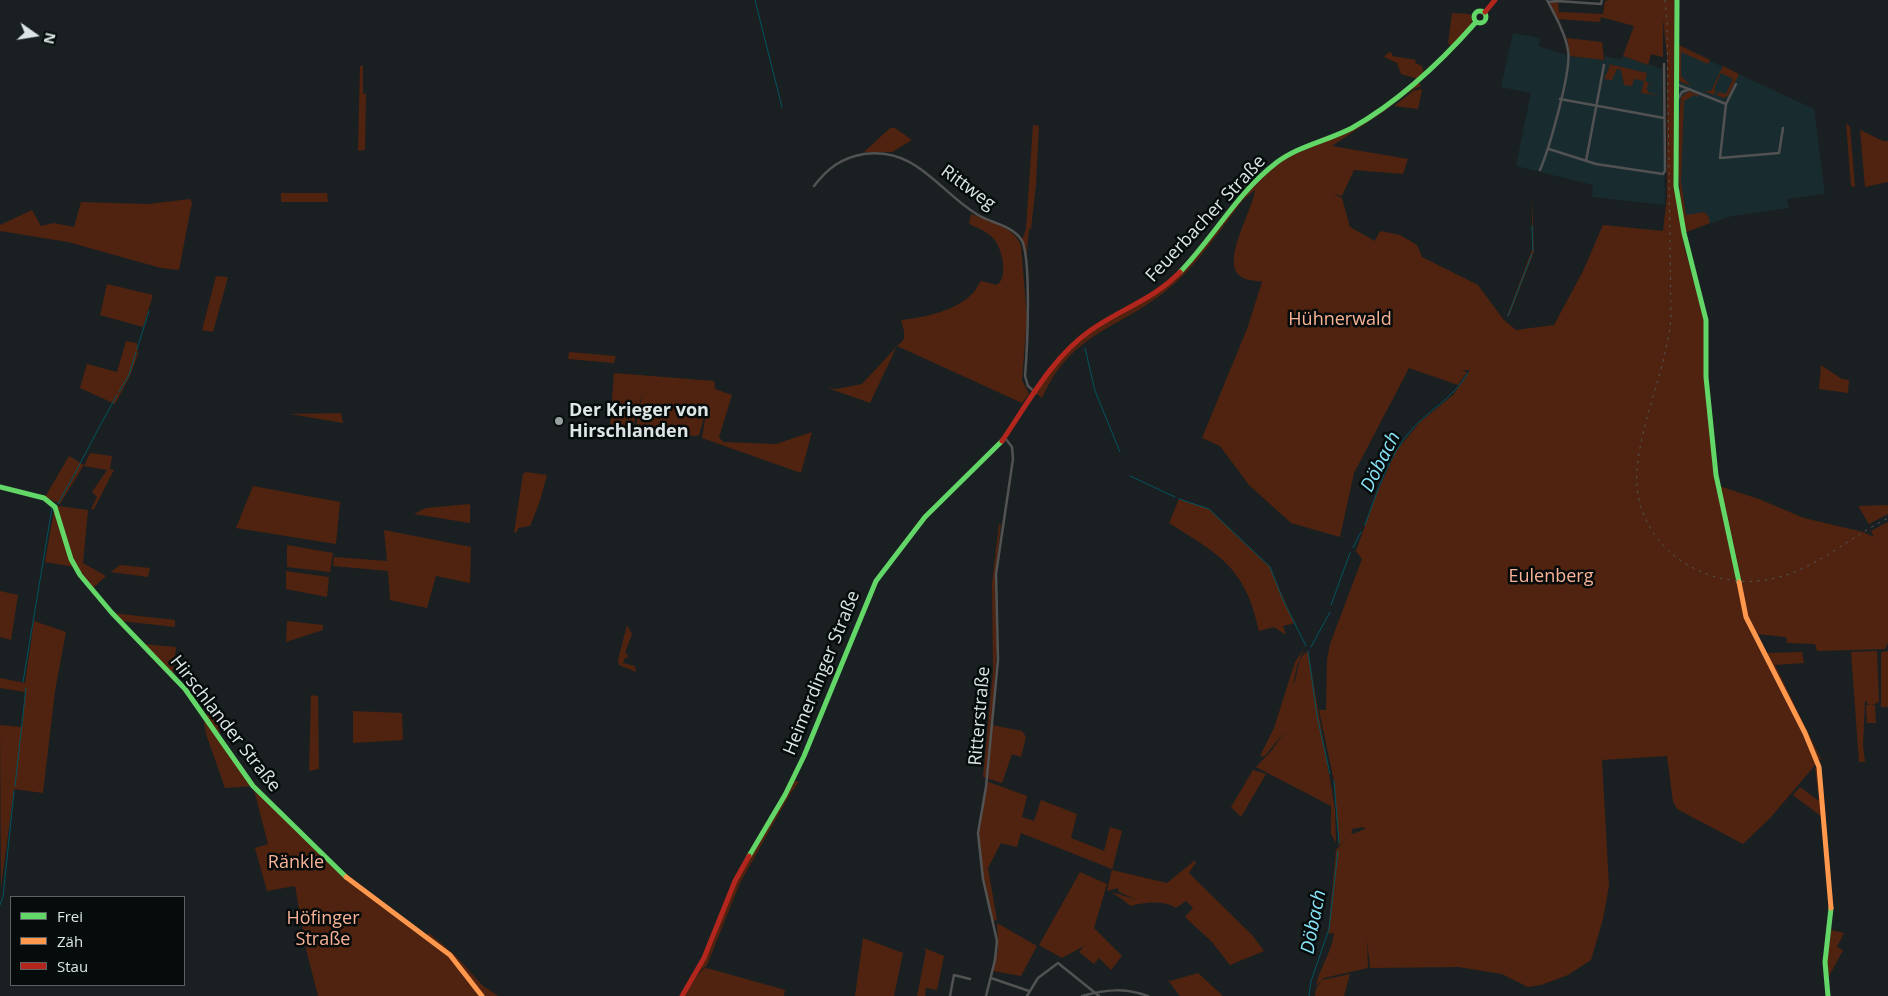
<!DOCTYPE html>
<meta charset="utf-8">
<style>
body{margin:0}
#map{position:relative;width:1888px;height:996px;overflow:hidden;background:#1a2022;font-family:"Open Sans",sans-serif}
canvas{display:block}
.legend{position:absolute;left:10px;top:896px;width:175px;height:90px;box-sizing:border-box;background:#060b0c;border:1px solid #5c6263;margin:0;padding:6px 9px;list-style:none;font-size:15px;color:#dde5e6}
.legend li{display:flex;align-items:center;gap:10px;height:25px}
.legend b{width:25px;border:1px solid #5c6263}
.north{position:absolute;left:10px;top:10px;width:50px;height:50px;-webkit-text-stroke:4px #060b0c;paint-order:stroke;rotate:103deg;font-size:14px;font-weight:700;line-height:20px;text-align:center;color:#dde5e6}
.north::after{content:'';display:block;margin:auto;width:18px;height:22px;background:#dde5e6;clip-path:polygon(50% 0,100% 100%,50% 72%,0 100%)}
</style>
<div id="map">
<canvas width="1888" height="996"></canvas>
<ul class="legend">
<li><b style="height:6px;background:#63d668"></b>Frei</li>
<li><b style="height:6px;background:#ff974d"></b>Zäh</li>
<li><b style="height:6px;background:#b3261e"></b>Stau</li>
</ul>
<div class="north">N</div>
</div>
<script>
const ctx = document.querySelector('canvas').getContext('2d');
ctx.lineJoin = 'round';
function paint(path, color) { ctx.fillStyle = color; ctx.fill(path, 'evenodd'); }
function stroke(path, color, width, dash) { ctx.strokeStyle = color; ctx.lineWidth = width; ctx.lineCap = dash ? 'butt' : 'round'; ctx.setLineDash(dash || []); ctx.stroke(path); }
function drawText(font, color, halo, rows, align = 'center') {
  ctx.font = font + ' "Open Sans",sans-serif'; ctx.lineWidth = 5; ctx.setLineDash([]); ctx.textBaseline = 'middle'; ctx.strokeStyle = halo; ctx.fillStyle = color; for (const [text, x, y, turn = 0] of rows) {
    ctx.save(); ctx.translate(x, y); ctx.rotate((+turn || 0) * Math.PI / 180); ctx.textAlign = isNaN(turn) ? turn : align; if (halo) ctx.strokeText(text, 0, 0); ctx.fillText(text, 0, 0); ctx.restore();
  }
}
paint(new Path2D(`
 M1513 33 1540 38 1538 46 1570 56 1605 60V56L1621 60 1623 56 1662 69 1665 205 1592 197 1593 185 1516 166 1531 93 1501 87Z
 M1678 46 1814 109 1825 194 1787 199 1789 208 1732 216 1685 232 1679 192Z`), '#182b2f');
paint(new Path2D(`
 M1610 0H1676L1674 182 1684 246 1705 321V372L1716 485 1759 499 1804 518 1863 532 1874 537 1871 531 1888 522V643L1885 649 1817 651 1815 644 1787 643 1786 637 1755 634 1749 627 1804 734 1816 764 1771 817 1743 844 1677 809 1673 802 1667 756 1602 760 1609 886 1603 919 1591 960 1568 975 1541 985 1528 987 1502 974 1458 967 1370 968 1367 939 1368 968 1324 978 1316 986C1319 968 1332 953 1334 933L1328 934 1336 850 1350 835 1365 829 1364 827 1352 829V833L1339 846 1334 781 1319 710H1326L1327 659 1330 644 1362 559 1356 551 1376 495 1396 451 1420 422 1453 395 1470 370H1461L1467 372 1458 385 1409 368 1354 473 1340 537 1291 523 1249 485 1220 446 1202 438 1247 329 1262 282C1256 280 1245 281 1240 276 1221 261 1253 210 1255 190L1243 200C1221 229 1195 268 1167 290 1116 331 1073 331 1042 398L1036 393C1053 368 1072 344 1098 326 1121 310 1148 302 1169 282 1198 255 1222 220 1248 189L1263 178 1262 176 1288 157 1350 131 1419 82 1421 86 1410 91 1383 112 1332 146 1408 159 1403 174 1354 170 1342 196 1333 194 1342 198 1350 227 1375 241 1380 231 1400 235 1417 245 1422 257 1478 285 1503 319 1516 330 1554 325 1583 271 1603 225 1663 231 1667 197V56L1663 19V57L1651 54 1648 65 1623 56 1634 26 1601 17 1600 22 1556 19 1550 2 1558 1 1559 12 1603 14 1605 1Z
 M1452 13 1470 14 1473 19 1470 26 1453 46 1448 44Z
 M1567 38 1602 42 1604 60 1570 56Z
 M1679 45 1710 60 1708 64 1681 52V76L1691 86 1679 81Z
 M1389 52 1392 53V56L1416 60 1415 63 1422 66 1424 74 1418 79 1401 74 1397 63 1384 57Z
 M1608 64 1647 73 1645 81 1653 84 1648 83 1647 90 1649 93 1660 96 1641 93 1644 81 1634 79 1632 86 1624 85 1621 70 1617 69 1612 80 1604 79 1610 66Z
 M360 66H363V94H366L365 150 358 151Z
 M1723 66 1739 74 1728 96 1724 98 1716 95 1719 92 1726 94 1733 79 1721 73 1714 89 1716 90 1714 95 1704 91H1711Z
 M1421 89 1422 90 1418 109 1394 106 1413 91Z
 M1689 91 1698 95V97L1694 95 1684 101 1681 181 1686 215 1705 212 1706 215H1708L1710 223 1684 233C1678 187 1676 142 1681 97Z
 M1846 123 1850 127 1855 187 1851 186Z
 M1033 125 1039 126 1036 185 1031 229H1029L1026 261 1022 240 1026 229Z
 M890 128H895L912 140 892 152H864Z
 M1860 130 1883 141H1888V182L1865 187Z
 M281 193H327L328 202H281Z
 M1532 195 1534 252 1509 316H1507L1532 250Z
 M190 199 192 202 179 270 161 268 68 242 0 231V225L32 210 41 226 53 223 74 227 81 202 148 204Z
 M971 214C988 221 1015 227 1021 246L1027 318 1022 380 1029 394 1022 403 897 346 870 403 828 388 836 389 862 384 904 339V331L901 320C922 318 956 311 972 294 976 291 978 285 981 281L997 285C1009 277 1002 247 993 238 986 231 978 228 969 224Z
 M216 276 228 277 213 332 202 330Z
 M107 284 153 295 143 327 100 315Z
 M126 341 137 343 138 354 130 376 115 404 80 388 87 364 117 372Z
 M569 352 616 356 614 363 568 359Z
 M1821 365 1842 379 1849 380 1848 393 1819 389Z
 M614 373 714 381 715 389 732 395 719 437 723 442 776 444 812 432 801 473 702 438 707 407 699 435 696 436 638 431 635 430 643 392 632 430 610 427Z
 M341 413 343 423 290 414Z
 M90 453 112 456 110 469 114 470 94 509H91L97 497 92 492 107 470 84 466Z
 M69 456 84 465 60 504 45 497Z
 M526 472 547 475 540 501 530 526 518 528 517 532 514 533 523 474Z
 M253 486 340 502 336 544 236 528Z
 M1179 499 1209 509 1270 567 1294 623 1283 626 1286 635 1274 627 1259 631C1245 567 1221 556 1169 523Z
 M470 504V523L414 514 426 508Z
 M1888 505V514L1869 524 1858 506Z
 M59 506 88 510 83 563 106 576 92 589 75 567 45 562 54 510 55 507Z
 M999 524H1001L995 579 997 647 992 725 1022 731 1026 737 1021 757 1012 754 1002 783 983 777 993 671 992 583Z
 M384 530 471 547 470 583 436 576 427 608 390 600 388 571 333 566 334 557 387 561Z
 M287 545 333 553 330 572 287 567Z
 M120 565 150 568 148 577 111 572Z
 M286 571 329 577 327 597 286 589Z
 M0 591 18 595 11 640 0 637Z
 M112 613 175 620V627L120 621Z
 M34 621 66 632 55 691 43 793 14 789 1 888 0 725 22 727 25 692 0 688V678L25 683Z
 M287 621 323 625V630L286 642Z
 M627 625 632 634 625 653 628 655 627 658H625L623 663 635 666 636 672 619 665 618 660Z
 M142 644 176 647 173 676Z
 M1304 649 1297 666 1293 685C1299 677 1295 658 1308 651L1335 809 1336 843 1331 834V806L1256 767 1272 750 1285 731 1265 756 1261 757V754L1274 728 1295 662Z
 M1877 651 1879 702 1872 705H1875L1876 723H1867L1866 705H1869L1865 700 1863 746 1865 762H1859L1851 652Z
 M1888 651V707H1881V652Z
 M1802 652 1804 663 1775 665 1821 759 1834 761 1818 759 1765 653Z
 M311 695 318 696 319 769 309 771Z
 M353 711 402 713 403 740 353 743Z
 M217 713 220 740 253 786 225 788 206 734 203 715Z
 M1818 767 1823 831 1822 817 1793 795 1800 787 1819 801 1815 768Z
 M1253 770 1266 774 1241 817 1231 807Z
 M793 780 799 782 790 794 740 883 707 965 698 973 713 943 732 888Z
 M986 781 1027 796 1022 817 1034 821 1041 800 1077 814 1071 838 1104 851 1110 827 1122 831 1112 870 1167 883 1194 861 1196 862 1189 873 1253 936 1264 951 1230 965 1212 942 1185 917 1193 908 1186 901 1176 908C1165 900 1144 902 1131 906L1112 892 1137 900 1119 892 1118 888 1107 891 1112 869 1021 833 1017 847 1001 843 988 868 997 920 993 921C986 887 974 849 981 813H984L981 812Z
 M253 786 325 858 427 936 429 933 456 956 482 985 498 996H482L478 992 479 996H318L307 953 295 886 267 891 255 848 268 844Z
 M1080 872 1107 884 1094 928 1122 956 1111 970 1099 958 1094 964 1079 952 1084 946 1062 958 1039 945Z
 M997 923 1037 946 1021 976 993 971 998 950Z
 M1831 930 1844 933 1837 947 1843 950 1827 980V957Z
 M863 938 903 953 894 996H855Z
 M924 948 944 956 937 990 926 988 925 996H917L926 951Z
 M706 967V971L707 968 785 990 784 996H684L698 974Z
 M1198 973 1223 996H1180L1167 979 1170 981Z
 M1350 974 1344 996H1315L1316 989 1322 980Z`), '#4f230f');
stroke(new Path2D(`
 M755 0 782 107
 M1532 226 1533 251
 M1508 316 1532 254
 M1085 348 1095 391 1120 452
 M137 349 149 311
 M119 392 129 375 136 352
 M1130 476 1175 497
 M1179 499 1209 509 1270 567 1283 600 1306 646
 M58 504C79 468 96 431 117 395
 M1365 525C1377 492 1389 454 1413 428 1433 407 1451 400 1468 373
 M1353 548 1361 532
 M1331 605 1350 553
 M1311 647 1330 612
 M1308 651 1317 716 1330 774
 M23 682 52 508
 M1334 781 1339 843
 M15 786 26 688
 M0 905 3 897 14 791
 M1309 996 1311 981 1329 929 1338 851`), '#025460', 1);
stroke(new Path2D(`
 M1548 2 1557 1 1601 4 1602 0
 M1676 84 1726 104 1720 158 1779 153 1783 128
 M1560 99 1664 118
 M1678 99 1682 92 1690 89
 M1726 104 1736 84
 M1549 149 1596 164 1663 174 1665 171 1664 64
 M1586 161 1604 65
 M1540 170C1549 149 1572 70 1568 50 1565 33 1555 15 1547 0
 M814 186C828 168 841 158 864 154 917 147 938 191 978 215 991 223 1011 225 1021 239 1032 255 1027 353 1025 376L1028 386 1036 393
 M991 978 1029 991
 M950 996 954 975 970 979
 M986 996 995 960 997 941 983 879 978 833 986 787 998 660 996 574 1013 459 1012 447 1005 438
 M1027 996 1038 978 1058 963 1099 996
 M1082 996C1107 989 1125 988 1148 996`), '#525252', 2.5);
stroke(new Path2D(`
 M1677 0 1676 186 1684 233 1706 320V377L1716 475 1739 582
 M1474 17a6 6 0 1 1 12 0a6 6 0 1 1-12 0Z
 M1180 272C1214 237 1237 193 1276 163 1298 146 1327 141 1352 128 1400 101 1440 63 1476 22
 M0 487 44 498 55 507 71 559 80 575 112 613 185 689 253 786 346 877
 M749 856 785 795 804 756 876 581 925 517 1002 441
 M1828 996 1825 962 1831 908`), '#63d668', 5);
stroke(new Path2D(`
 M1739 582 1746 617 1805 733 1819 767 1831 908
 M346 877 450 955 482 996`), '#ff974d', 5);
stroke(new Path2D(`
 M1485 12 1495 0
 M1002 441C1028 403 1052 357 1091 330 1121 309 1154 299 1180 272
 M682 996 704 958 735 881 749 856`), '#b3261e', 5);
stroke(new Path2D(`
 M1665 0 1667 21 1671 318C1666 370 1641 420 1637 470 1631 549 1714 600 1786 575 1822 563 1853 536 1888 518`), '#545657', 1, [2.5, 5]);
for (const [x, y, r, color] of [
 [559,421,5,"#99a0a1"]
]) { const dot = new Path2D(); dot.arc(x, y, r, 0, 2 * Math.PI); ctx.fillStyle = color; ctx.fill(dot); stroke(dot, '#060b0c', 2); }
drawText('18px', '#dde5e6', '#060b0c', [
 ["Rittweg",968,188,36],
 ["Feuerbacher Straße",1206,219,-47],
 ["Heimerdinger Straße",822,673,-68],
 ["Ritterstraße",980,716,-85],
 ["Hirschlander Straße",225,724,52]
]);
drawText('18px', '#fab396', '#060b0c', [
 ["Hühnerwald",1340,320],
 ["Eulenberg",1551,577],
 ["Ränkle",296,863],
 ["Höfinger",323,919],
 ["Straße",323,940]
]);
drawText('bold 18px', '#dde5e6', '#060b0c', [
 ["Der Krieger von",569,411],
 ["Hirschlanden",569,432]
], 'left');
drawText('italic 19px', '#88e5f8', '#060b0c', [
 ["Döbach",1381,462,-63],
 ["Döbach",1314,922,-79]
]);
</script>
